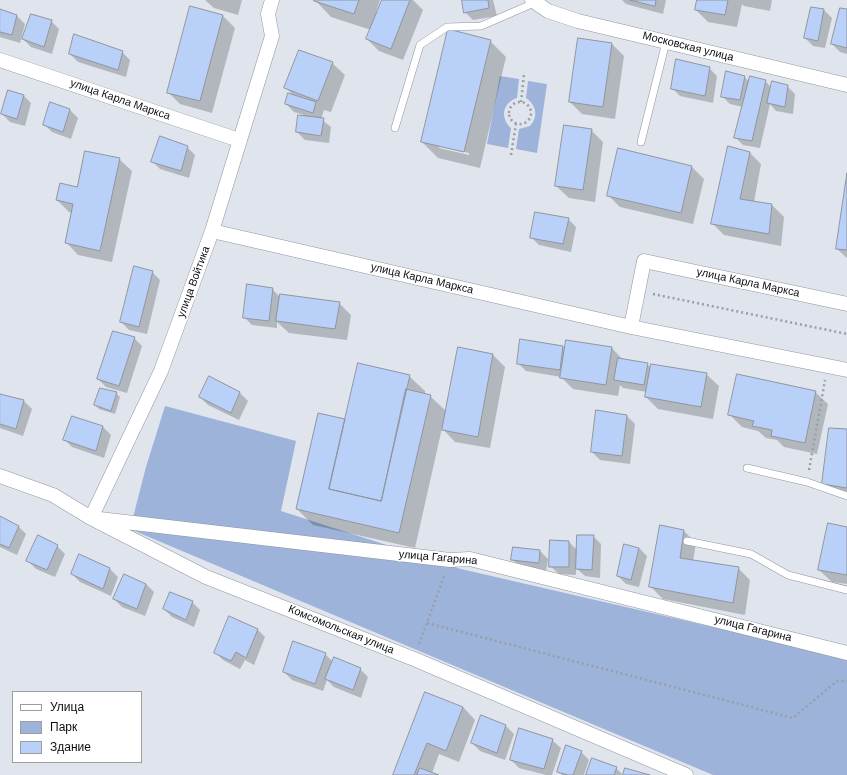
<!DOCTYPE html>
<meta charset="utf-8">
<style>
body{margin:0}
#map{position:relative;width:847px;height:775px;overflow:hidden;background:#dfe4ed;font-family:"DM Sans",sans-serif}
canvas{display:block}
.legend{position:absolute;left:12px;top:691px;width:130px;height:72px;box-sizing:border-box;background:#fff;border:1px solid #9d9e9f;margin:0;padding:5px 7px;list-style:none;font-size:12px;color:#0b0d10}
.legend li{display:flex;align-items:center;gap:8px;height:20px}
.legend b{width:20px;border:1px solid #9d9e9f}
</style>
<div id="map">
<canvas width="847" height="775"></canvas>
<ul class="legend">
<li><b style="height:5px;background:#fff"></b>Улица</li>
<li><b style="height:11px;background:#9db3da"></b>Парк</li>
<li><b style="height:11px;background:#b9d0f9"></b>Здание</li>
</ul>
</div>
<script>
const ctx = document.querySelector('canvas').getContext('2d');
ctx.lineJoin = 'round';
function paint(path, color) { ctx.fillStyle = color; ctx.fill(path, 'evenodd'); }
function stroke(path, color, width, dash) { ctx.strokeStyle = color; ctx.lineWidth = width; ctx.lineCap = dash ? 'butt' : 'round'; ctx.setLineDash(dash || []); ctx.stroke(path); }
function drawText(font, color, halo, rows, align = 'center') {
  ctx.font = font + ' "DM Sans",sans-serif'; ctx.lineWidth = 3.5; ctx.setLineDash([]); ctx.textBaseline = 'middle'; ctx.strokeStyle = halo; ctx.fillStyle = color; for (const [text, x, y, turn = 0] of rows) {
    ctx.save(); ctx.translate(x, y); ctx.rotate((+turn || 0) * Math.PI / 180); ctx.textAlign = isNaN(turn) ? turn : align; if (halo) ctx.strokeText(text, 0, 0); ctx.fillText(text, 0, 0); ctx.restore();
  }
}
paint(new Path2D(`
 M500 76 519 79 517 98C502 103 500 118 511 128L508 148 487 144Z
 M528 81 547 84 537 153 516 149 519 129 530 126C539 116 536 105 526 98Z
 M165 406 296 441 281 511 461 569 847 658V775H713L130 529 146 467Z`), '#9db3da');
paint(new Path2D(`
 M205 0H242L238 15 214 8Z
 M315 0H380L376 12 377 13 383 0H413L423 10 403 60 379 51 367 39 371 30 331 17Z
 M463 0H493L497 16 473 20 465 12Z
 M622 0H666L663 14 626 4Z
 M698 0H772L770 11 744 6 742 4 737 27 708 22 696 10Z
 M0 10 17 16 25 24 20 43 0 37Z
 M824 10 832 18 825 48 813 46 805 38Z
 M847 10V54L840 52 832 44Z
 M223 16 235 28 212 113 180 104 168 92Z
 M51 21 59 29 52 54 31 47 23 39Z
 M490 41 506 57 480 168 438 158 422 142ZM439 146 469 153V155L439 148Z
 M612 44 624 56 615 119 582 114 570 102Z
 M122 52 130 60 126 77 78 62 70 54Z
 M332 63 345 75 331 112 324 110 321 119 331 127 329 143 305 140 297 132 304 115 294 112 286 104 293 95 286 88Z
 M709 68 717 76 713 103 680 96 672 88Z
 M744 77 750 82 765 81 771 87 787 86 795 94 793 114 776 111 770 104 760 148 743 145 735 137 743 107 730 104 722 96Z
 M23 95 31 103 25 126 10 122 2 114Z
 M70 110 78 118 71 139 52 132 44 124Z
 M591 130 603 142 595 202 569 198 556 186Z
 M187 147 195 155 189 178 160 169 152 161Z
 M749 152 761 164 754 202 772 205 784 217 781 246 724 235 712 223Z
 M119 159 132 171 112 262 78 255 66 242 72 213 69 212 57 200 78 188Z
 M692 167 704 179 693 224 620 207 608 195Z
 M847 180V258L837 249Z
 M568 219 576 227 571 252 539 245 531 237Z
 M152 272 160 280 147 334 129 330 121 322Z
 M272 289 280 297 339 303 351 315 347 340 289 333 277 322V328L252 325 244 317Z
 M134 338 142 346 127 393 106 387 98 379Z
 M563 347 566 349 612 348 623 360 647 364 651 368 706 374 719 386 713 419 658 409 646 397 647 392 623 388 620 385 618 396 573 389 561 377 526 371 518 363Z
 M493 355 505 367 490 448 455 442 442 428 415 548 313 525 297 509 319 414 346 421 409 376 425 391V394L430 396 447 412Z
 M209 378 240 393 248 401 239 420 208 405 200 397Z
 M815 392 828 404 817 454 784 447 777 440 766 438 758 431 742 427 730 415Z
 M116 393 120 397 115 414 99 409 95 405Z
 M0 395 24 401 32 409 23 436 0 428Z
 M627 416 635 424 630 464 600 460 592 452Z
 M73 417 103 427 111 435 104 458 72 447 64 439Z
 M847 430V498L835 495 823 483Z
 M0 517 18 526 26 534 17 555 0 547Z
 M847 528V584L832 582 819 570Z
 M684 531 696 543 693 561 738 568 750 580 745 615 663 599 651 587Z
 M593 536 601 544 600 578 585 576 576 568V575L559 574 550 566 569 542 578 551Z
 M57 546 65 554 55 577 36 569 28 561Z
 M514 548 540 551 548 559 546 571 520 567 512 559Z
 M639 548 647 556 639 587 626 584 618 576Z
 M79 556 110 569 118 577 111 596 80 582 72 574Z
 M124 575 146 584 154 592 145 616 122 607 114 599Z
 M192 602 200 610 194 627 172 617 164 609Z
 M257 629 265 637 254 665 245 660 240 669 223 660 215 652Z
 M325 654 333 662 360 669 368 677 361 698 334 687 327 680 323 691 292 680 284 672Z
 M463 707 475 720 459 762 439 754 432 773 437 775H394Z
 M482 716 506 726 514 734 505 760 480 751 472 743Z
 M552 740 561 748 552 775H546L519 768 511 760Z
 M581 752 589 760 584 775H562L558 771Z
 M616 768 623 775H587Z`), '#0003');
const building = new Path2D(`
 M314 0H359L354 14 314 1Z
 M382 0H410L391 49 366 39Z
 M462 0H488L489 8 464 13Z
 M630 0H656L655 6Z
 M697 0H728L725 15 695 10Z
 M190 6 223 15 200 101 167 93Z
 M811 7 824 9 818 41 804 38Z
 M840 8 847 9V48L831 44Z
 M0 9 17 15 12 35 0 32Z
 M31 14 52 20 44 47 22 39Z
 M448 29 491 40 464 152 421 142Z
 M74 34 123 51 118 70 69 54Z
 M578 38 612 43 603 107 569 102Z
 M299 50 333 62 318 101 284 88Z
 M676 59 710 67 705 96 671 89Z
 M726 71 745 76 740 100 721 97Z
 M750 76 766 80 752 141 734 138Z
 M772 81 788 85 785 107 767 103Z
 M8 90 24 95 17 119 1 114Z
 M288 93 316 102 313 113 285 104Z
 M50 102 70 109 63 132 43 125Z
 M298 115 324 118 321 136 296 132Z
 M564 125 592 129 583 190 555 186Z
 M160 136 188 146 181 171 151 162Z
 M728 146 750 152 740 199 772 204 769 234 711 224Z
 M618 148 692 166 681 213 607 196Z
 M85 151 120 158 100 251 65 243 73 204 56 200 60 183 77 187Z
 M847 173V250L836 249Z
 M535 212 569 218 563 244 530 238Z
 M134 266 153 271 139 327 120 322Z
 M247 284 273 288 269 321 243 318Z
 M280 294 340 302 335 329 276 321Z
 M113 331 135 337 119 386 97 379Z
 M520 339 563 346 560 370 517 364Z
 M566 340 612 347 606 385 560 378Z
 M458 347 493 354 478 437 442 430Z
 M618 358 648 363 644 385 614 380Z
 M358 363 410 375 381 501 329 489Z
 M651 364 707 373 701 407 645 397Z
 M737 374 816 391 805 443 771 436 772 430 752 426 754 421 728 415Z
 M209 376 240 392 231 413 199 397Z
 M100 388 117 392 111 411 94 405Z
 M406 389 431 395 399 533 296 509 318 413 345 419 329 489 381 501Z
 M0 394 24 400 16 429 0 424Z
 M596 410 627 415 622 456 591 452Z
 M72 416 103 426 96 451 63 440Z
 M829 428 847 429V488L822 484Z
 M0 516 19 526 9 548 0 544Z
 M828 523 847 527V575L818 570Z
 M660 525 684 530 680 558 739 567 733 603 649 587Z
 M38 535 58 545 47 570 26 561Z
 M577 535H594L592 570 576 569Z
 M550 540 569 541V567H549Z
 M624 544 639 548 631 580 617 576Z
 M513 547 540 550 539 563 511 560Z
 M79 554 110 568 103 589 71 574Z
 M124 574 146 584 137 609 113 599Z
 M170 592 193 601 186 620 163 609Z
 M229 616 258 629 246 658 236 652 231 661 214 653Z
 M293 641 326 653 315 684 283 672Z
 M334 657 361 668 353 690 325 679Z
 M425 692 463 707 446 751 427 743 414 775H393Z
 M481 715 506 725 497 753 471 743Z
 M519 728 553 739 544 769 510 760Z
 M566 745 582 751 573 775H568L557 772Z
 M592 758 617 767 614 775H586Z
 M420 768 439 775H417Z
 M625 768 650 775H623Z`);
paint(building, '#b9d0f9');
stroke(building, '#90959e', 1);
const lane = new Path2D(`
 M395 128 420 45 447 27 481 26 534 3
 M641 142 666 42
 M747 468 807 482 847 496
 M687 541 751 554 788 575 847 590`);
const street = new Path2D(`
 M532 0 548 11 578 21 847 85
 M0 60 239 140
 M212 231 631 327 847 370
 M631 327 644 261 847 304
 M0 476 53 495 91 518 206 577 414 659 686 775
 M91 518 450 560 470 559 847 653
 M91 518 161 371 212 231 272 36 268 14 272 0`);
stroke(lane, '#92969f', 8);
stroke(street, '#92969f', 15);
stroke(new Path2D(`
 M509 113a11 11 0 1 1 22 0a11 11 0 1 1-22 0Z
 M521 102 524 74
 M511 155 516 124
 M653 294 847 334
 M809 470 825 380
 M427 623 793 718 837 681H847
 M419 644 445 574`), '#9a9ea5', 2.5, [2, 3]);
stroke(lane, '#fff', 7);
stroke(street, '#fff', 14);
drawText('11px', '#0b0d10', '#fff', [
 ["Московская улица",688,47,14],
 ["улица Карла Маркса",120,100,19],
 ["улица Карла Маркса",422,279,13],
 ["улица Войтика",194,282,-70],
 ["улица Карла Маркса",748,283,12],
 ["улица Гагарина",438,558,5],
 ["улица Гагарина",753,629,14],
 ["Комсомольская улица",341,630,22]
]);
</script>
